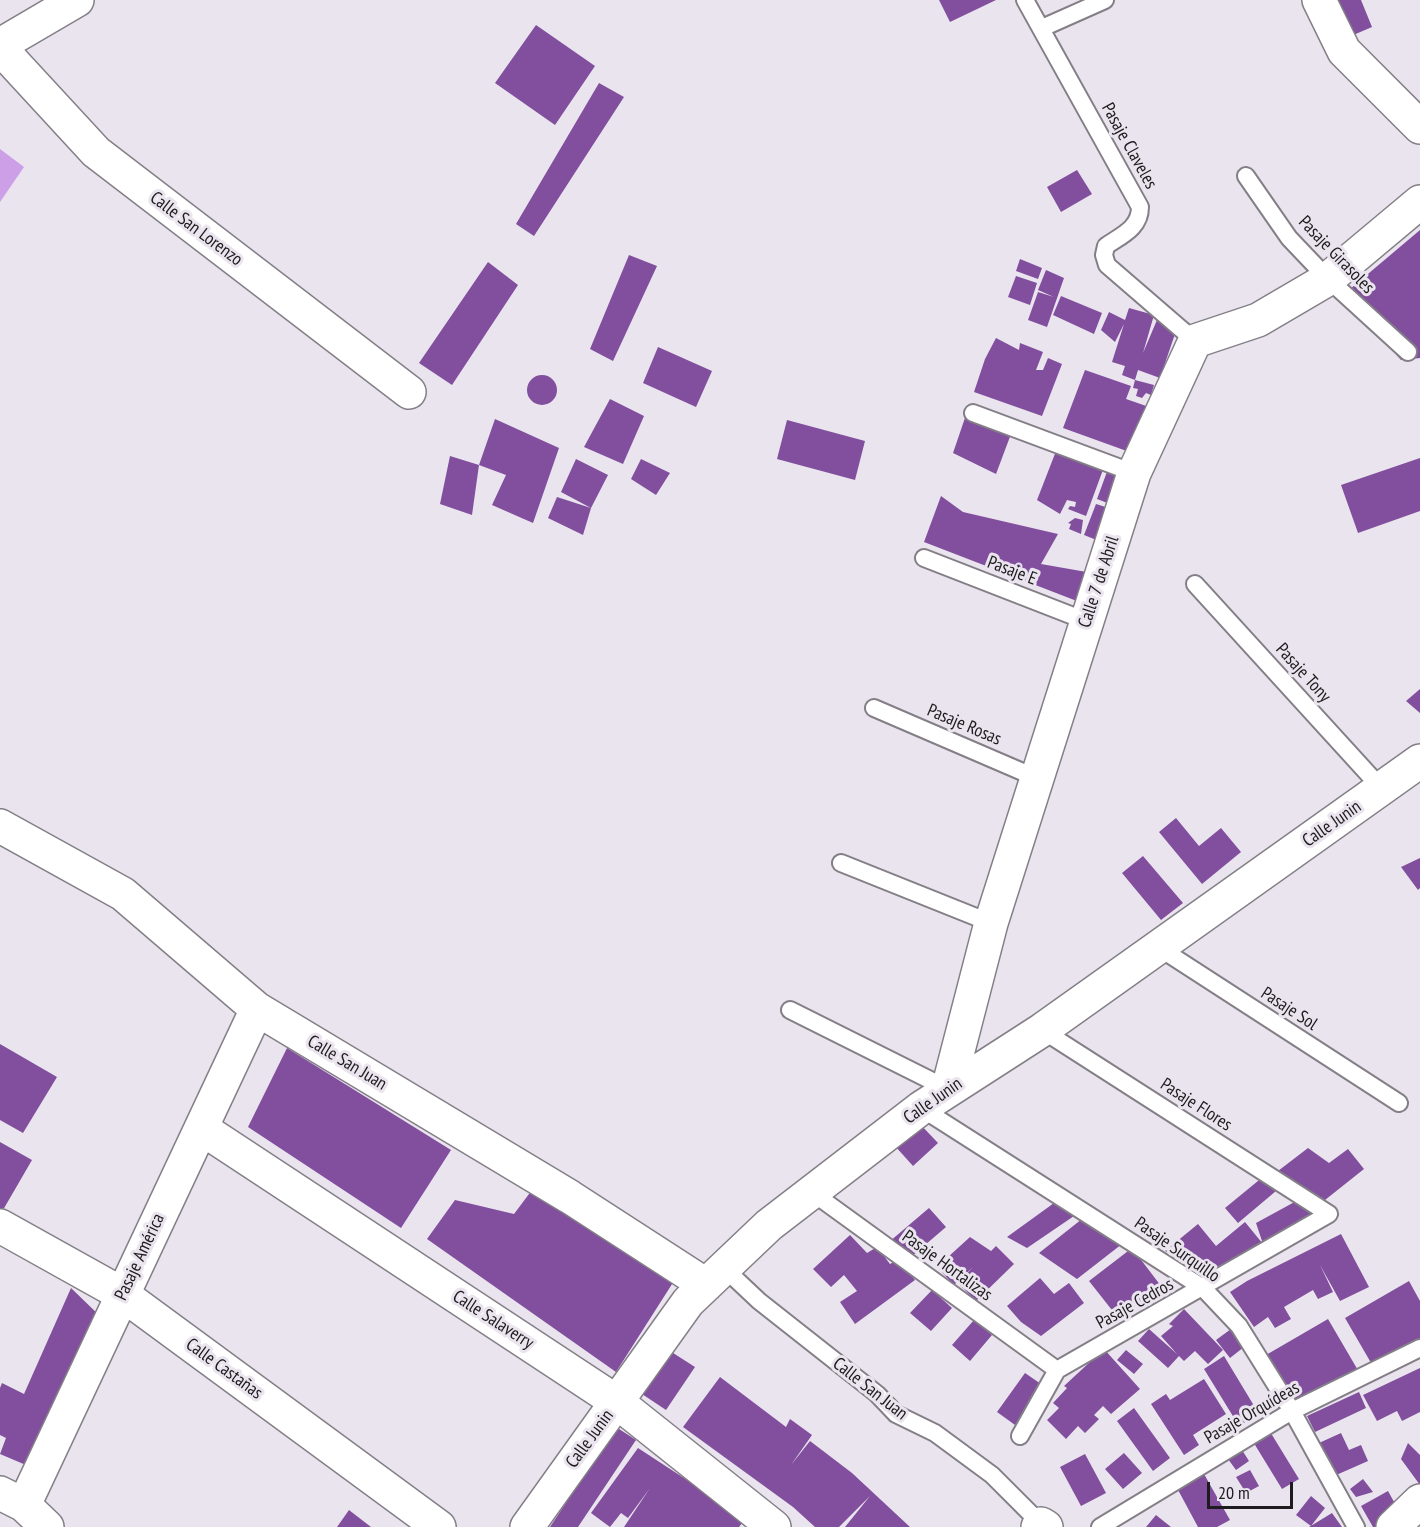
<!DOCTYPE html>
<meta charset="utf-8">
<style>
body{margin:0}
#map{position:relative;width:1420px;height:1527px;overflow:hidden;background:#eae4ee;font-family:"PT Sans Narrow",sans-serif}
canvas{display:block}
.scale{position:absolute;left:1207px;top:1482px;width:86px;height:27px;box-sizing:border-box;border:3px solid #1d1b1e;border-top:0;padding-left:8px;font-size:18px;line-height:21px;white-space:nowrap;color:#1d1b1e;-webkit-text-stroke:4px #eae4ee;paint-order:stroke}
</style>
<div id="map">
<canvas width="1420" height="1527"></canvas>
<div class="scale">20 m</div>
</div>
<script>
const ctx = document.querySelector('canvas').getContext('2d');
ctx.lineJoin = 'round';
function paint(path, color) { ctx.fillStyle = color; ctx.fill(path, 'evenodd'); }
function stroke(path, color, width, dash) { ctx.strokeStyle = color; ctx.lineWidth = width; ctx.lineCap = dash ? 'butt' : 'round'; ctx.setLineDash(dash || []); ctx.stroke(path); }
function drawText(font, color, halo, rows, align = 'center') {
  ctx.font = font + ' "PT Sans Narrow",sans-serif'; ctx.lineWidth = 6; ctx.setLineDash([]); ctx.textBaseline = 'middle'; ctx.strokeStyle = halo; ctx.fillStyle = color; for (const [text, x, y, turn = 0] of rows) {
    ctx.save(); ctx.translate(x, y); ctx.rotate((+turn || 0) * Math.PI / 180); ctx.textAlign = isNaN(turn) ? turn : align; if (halo) ctx.strokeText(text, 0, 0); ctx.fillText(text, 0, 0); ctx.restore();
  }
}
paint(new Path2D(`
 M0 149 24 167 0 202Z`), '#cc9fe7');
paint(new Path2D(`
 M939 0H996L950 22Z
 M1327 0H1361L1372 27 1344 39Z
 M536 25 595 66 555 125 495 83Z
 M599 83 624 97 534 236 516 224Z
 M1077 170 1092 194 1061 212 1047 187Z
 M1420 230V358L1401 360 1343 295Z
 M629 255 657 266 613 361 590 349Z
 M1020 259 1042 268 1038 279 1016 271Z
 M488 262 518 285 452 385 419 363Z
 M1046 270 1064 278 1047 327 1028 320 1038 292 1054 297 1038 290Z
 M1016 276 1037 283 1030 305 1008 297Z
 M1061 296 1102 313 1094 334 1053 315Z
 M1129 308 1154 315 1143 353 1157 320 1177 328 1160 378 1138 370 1135 380 1122 375 1125 366 1112 362 1124 324 1115 342 1101 330 1109 312 1125 320Z
 M996 338 1019 350 1020 343 1043 352 1036 370H1043L1048 358 1062 364 1042 416 974 392 985 359Z
 M658 347 712 371 696 407 643 383Z
 M1085 370 1131 386 1126 399 1152 408 1135 454 1063 428Z
 M527 390a15 15 0 1 1 30 0a15 15 0 1 1-30 0Z
 M1135 380 1154 385 1151 395 1146 393 1142 398 1136 396 1138 389 1133 388Z
 M610 399 644 416 623 464 584 447Z
 M967 412 1011 434 996 474 953 453Z
 M495 419 559 448 533 523 492 505 506 475 479 465 472 515 440 504 450 456 479 465Z
 M787 420 865 441 855 480 777 459Z
 M1058 446 1104 467 1086 516 1068 509 1070 506 1075 507 1076 502 1067 500 1060 514 1037 500Z
 M1420 458V511L1358 533 1341 485Z
 M576 459 608 475 591 508 583 535 548 518 557 497 591 508 561 492Z
 M641 459 670 473 656 495 631 479Z
 M1108 469 1122 474 1110 504 1097 499Z
 M941 496 963 512 1058 534 1041 564 1098 574 1082 603 924 542Z
 M1096 504 1112 509 1099 541 1084 535Z
 M1075 518 1083 520 1081 534 1069 529 1071 524 1068 523Z
 M1420 689V713L1406 701Z
 M1176 818 1199 846 1221 828 1241 852 1202 884 1159 832Z
 M1143 856 1183 903 1161 920 1122 873Z
 M1420 858V888L1418 890 1401 867Z
 M0 1044 57 1077 23 1133 0 1120Z
 M287 1048 451 1150 401 1228 248 1127Z
 M919 1123 938 1143 913 1166 895 1146Z
 M0 1142 32 1160 3 1210 0 1208Z
 M1308 1148 1329 1163 1348 1149 1364 1169 1325 1200 1278 1171Z
 M1264 1176 1276 1191 1238 1223 1225 1208Z
 M535 1186 674 1281 616 1372 427 1239 455 1200 514 1214Z
 M1300 1199 1316 1217 1263 1244 1256 1223Z
 M1054 1203 1074 1216 1027 1248 1007 1237Z
 M929 1208 946 1227 911 1257 889 1242Z
 M1082 1219 1122 1244 1077 1279 1039 1253Z
 M1245 1222 1263 1244 1205 1280 1192 1265 1165 1251 1198 1224 1216 1246Z
 M1341 1234 1369 1287 1340 1301 1320 1265 1333 1292 1318 1299 1313 1290 1284 1307 1291 1319 1275 1328 1268 1317 1254 1327 1230 1292 1247 1281Z
 M850 1235 867 1253 877 1247 890 1264 899 1259 915 1280 855 1324 840 1302 857 1291 844 1275 831 1287 813 1269Z
 M970 1237 991 1251 996 1246 1014 1264 976 1301 958 1283 973 1267 954 1285 937 1267Z
 M1132 1248 1161 1286 1119 1319 1089 1281Z
 M1040 1278 1054 1294 1069 1283 1084 1303 1041 1336 1021 1322 1007 1306Z
 M1409 1281 1420 1301V1342L1374 1368 1345 1318Z
 M71 1288 102 1318 33 1468 0 1454 6 1438 0 1435V1388L2 1383 24 1394Z
 M932 1290 952 1308 931 1331 910 1313Z
 M1184 1309 1223 1350 1208 1364 1195 1351 1184 1361 1179 1356 1168 1368 1138 1341 1149 1329 1177 1354 1161 1336 1173 1326 1169 1324Z
 M1328 1319 1359 1372 1297 1405 1266 1355Z
 M974 1320 992 1335 970 1361 952 1345Z
 M1231 1329 1244 1347 1230 1358 1216 1340Z
 M1104 1349 1140 1389 1111 1414 1103 1406 1094 1415 1099 1419 1085 1433 1078 1426 1066 1439 1047 1420 1059 1408 1053 1403 1067 1388 1064 1386Z
 M1126 1350 1143 1364 1134 1374 1117 1360Z
 M670 1351 695 1367 666 1410 642 1394Z
 M1224 1356 1259 1414 1239 1426 1204 1369Z
 M1420 1368V1412L1402 1421 1397 1411 1377 1421 1363 1395Z
 M1025 1373 1041 1384 1022 1430 997 1412Z
 M720 1377 786 1427 790 1419 812 1435 791 1465 810 1441 852 1473 910 1527H845L870 1496 839 1527H815L793 1507 683 1427Z
 M1204 1379 1226 1414 1193 1435 1199 1445 1184 1455 1151 1404 1166 1394 1170 1400Z
 M1359 1392 1366 1408 1315 1432 1307 1416Z
 M1134 1408 1170 1458 1153 1471 1117 1421Z
 M616 1427 636 1440 578 1527H550Z
 M1269 1430 1299 1479 1282 1489 1252 1440Z
 M1341 1433 1349 1450 1361 1445 1368 1461 1334 1476 1319 1443Z
 M1408 1443 1420 1455V1485L1401 1459Z
 M638 1448 690 1482 742 1523 739 1527H624L650 1488 628 1518 621 1513 610 1527 591 1513Z
 M1242 1450 1249 1461 1236 1470 1228 1459Z
 M1124 1453 1142 1473 1123 1489 1105 1469Z
 M1085 1454 1106 1493 1081 1506 1060 1467Z
 M1250 1470 1259 1486 1246 1493 1236 1477Z
 M1204 1474 1230 1520 1217 1527H1198L1177 1488Z
 M1363 1479 1373 1492 1356 1497 1350 1489Z
 M1388 1491 1408 1527H1373L1361 1506Z
 M1311 1496 1325 1508 1311 1526 1296 1515Z
 M349 1510 371 1527H337Z
 M1332 1513 1342 1527H1309Z
 M1156 1515 1171 1527H1146Z`), '#814f9d');
const service = new Path2D(`
 M1025 0 1140 207C1140 228 1122 235 1106 246L1104 255 1107 265 1195 341
 M1042 28 1105 0
 M1246 176 1289 238 1328 279 1408 352
 M973 413 1134 473
 M924 558 1086 621
 M1195 584 1382 789
 M874 708 1039 779
 M841 863 991 923
 M1158 947 1399 1103
 M790 1010 948 1089
 M921 1108 1203 1288 1239 1326 1292 1411 1356 1527
 M813 1193 1057 1370
 M724 1268 759 1301 877 1394 896 1414 935 1433 992 1475 1041 1524
 M1020 1436 1057 1370 1329 1214 1042 1030
 M1100 1527 1292 1411 1420 1348`);
const minor = new Path2D(`
 M1319 0 1344 51 1420 127
 M0 45 77 0
 M0 48 96 152 409 392
 M0 826 123 894 257 1009 570 1197 706 1285
 M948 1089 991 923 1134 473 1195 341 1258 320 1328 279 1420 202
 M201 1128 617 1402 774 1527
 M0 1226 122 1294 439 1527
 M24 1505 257 1009
 M527 1527 688 1302 769 1225 921 1108 1042 1030 1420 761
 M1038 1527 1041 1524 1046 1527
 M1393 1527 1420 1501`);
const tertiary = new Path2D(`
 M0 1493 24 1505 47 1527`);
stroke(service, '#847f87', 20);
stroke(minor, '#847f87', 36);
stroke(tertiary, '#847f87', 36);
stroke(service, '#fff', 16);
stroke(minor, '#fff', 33);
stroke(tertiary, '#fff', 33);
drawText('18px', '#1d1b1e', '#eae4ee', [
 ["Pasaje Claveles",1129,146,61],
 ["Calle San Lorenzo",196,229,37],
 ["Pasaje Girasoles",1336,255,46],
 ["Pasaje E",1012,571,21],
 ["Calle 7 de Abril",1099,582,-72],
 ["Pasaje Tony",1303,673,48],
 ["Pasaje Rosas",964,725,23],
 ["Calle Junin",1332,824,-35],
 ["Pasaje Sol",1289,1009,33],
 ["Calle San Juan",347,1063,31],
 ["Calle Junin",933,1101,-35],
 ["Pasaje Flores",1196,1105,33],
 ["Pasaje Surquillo",1177,1250,35],
 ["Pasaje América",140,1257,-65],
 ["Pasaje Hortalizas",947,1266,36],
 ["Pasaje Cedros",1135,1304,-29],
 ["Calle Salaverry",493,1320,33],
 ["Calle Castañas",224,1369,36],
 ["Calle San Juan",870,1389,38],
 ["Pasaje Orquídeas",1252,1413,-30],
 ["Calle Junin",590,1439,-54]
]);
</script>
